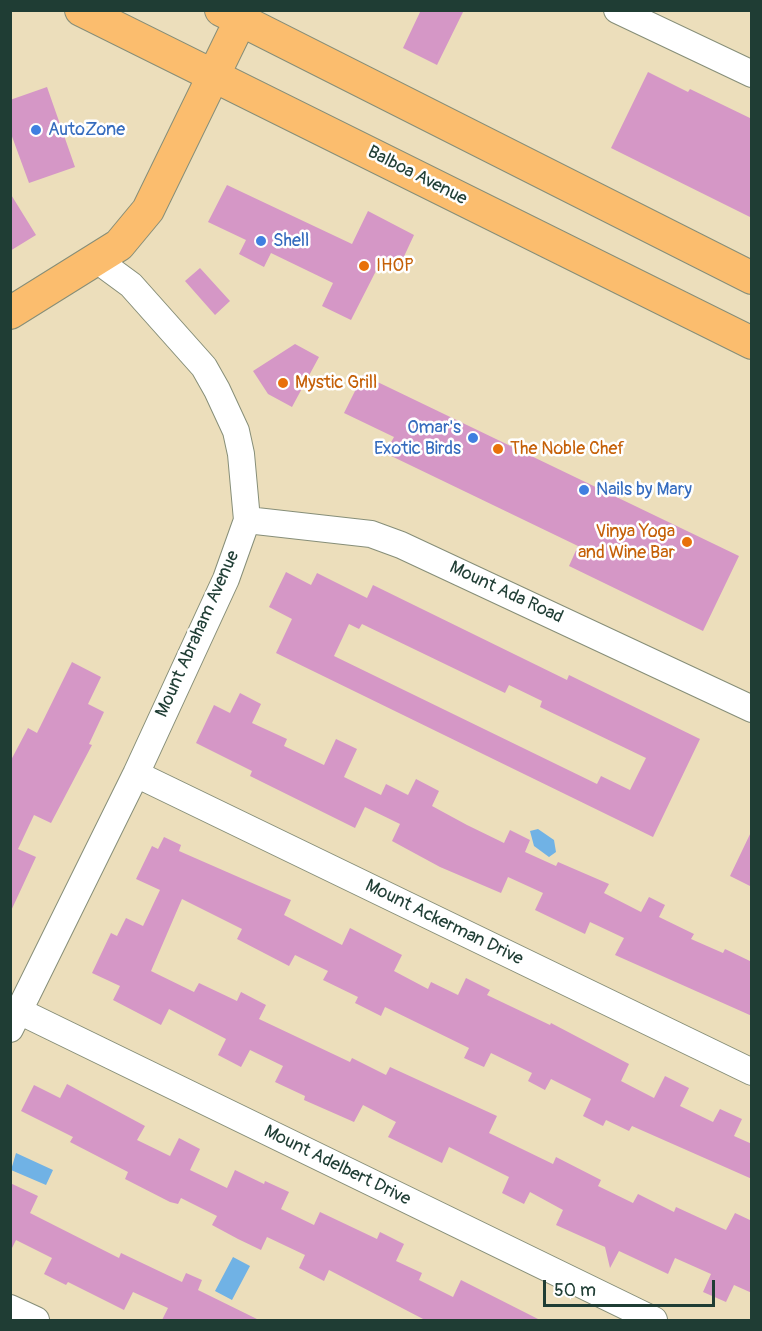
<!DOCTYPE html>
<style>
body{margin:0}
#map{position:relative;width:762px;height:1331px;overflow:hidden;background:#ecdebb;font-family:Pangolin,sans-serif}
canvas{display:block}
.frame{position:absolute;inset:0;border:12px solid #1f3d34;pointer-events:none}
.scale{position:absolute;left:543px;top:1280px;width:172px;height:27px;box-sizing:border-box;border:3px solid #1f3d34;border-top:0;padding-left:8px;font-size:18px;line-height:21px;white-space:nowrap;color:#1f3d34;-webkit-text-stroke:4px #fff;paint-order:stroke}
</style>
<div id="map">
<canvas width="762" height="1331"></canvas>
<div class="frame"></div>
<div class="scale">50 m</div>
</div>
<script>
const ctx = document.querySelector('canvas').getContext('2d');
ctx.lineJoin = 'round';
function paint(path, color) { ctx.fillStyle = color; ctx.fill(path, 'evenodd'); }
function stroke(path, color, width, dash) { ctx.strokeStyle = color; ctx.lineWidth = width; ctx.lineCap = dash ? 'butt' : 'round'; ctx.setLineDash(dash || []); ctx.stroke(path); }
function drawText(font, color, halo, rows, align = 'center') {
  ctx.font = font + ' Pangolin,sans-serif'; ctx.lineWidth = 5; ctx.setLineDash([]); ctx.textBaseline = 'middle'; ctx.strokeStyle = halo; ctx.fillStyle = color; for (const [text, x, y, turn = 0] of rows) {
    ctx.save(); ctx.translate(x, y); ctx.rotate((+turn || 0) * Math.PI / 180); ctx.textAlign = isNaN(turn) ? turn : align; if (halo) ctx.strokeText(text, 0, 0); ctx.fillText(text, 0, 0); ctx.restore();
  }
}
paint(new Path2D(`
 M538 829 554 840 556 852 549 857 534 846 530 831Z
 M16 1153 53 1170 46 1185 11 1170Z
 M233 1257 250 1266 232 1300 215 1291Z`), '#70b2e5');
paint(new Path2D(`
 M421 10H464L437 65 403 48Z
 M648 72 688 92 690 89 752 119V218L611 148Z
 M47 87 75 167 29 183 10 131V100Z
 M227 185 352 244 368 211 414 235 400 265 390 260 385 270 378 267 351 320 322 306 333 283 271 253 264 267 239 254 246 240 208 222Z
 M10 193 36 235 10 251Z
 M200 268 230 301 215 315 185 281Z
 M295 344 319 357 292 407 268 394 253 371Z
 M363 375 739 556 703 631 569 566 578 546 385 453 394 437 344 413Z
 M286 572 311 585 317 573 367 598 373 585 567 680 569 675 700 739 653 837 276 653 292 619 269 607ZM349 624 359 629 362 624 505 693 509 685 542 701 540 707 646 758 630 790 601 776 597 784 334 656Z
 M72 662 101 677 88 704 104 712 89 744 92 745 51 823 34 815 18 849 36 857 10 913V762L28 728 37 733Z
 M240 693 261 704 252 723 287 739 284 746 324 765 336 739 357 749 344 777 381 795 386 784 408 795 416 779 439 791 432 806 467 825 504 843 510 830 530 840 525 852 556 866 558 862 609 884 604 893 641 912 649 897 665 905 659 917 694 934 691 939 723 953 725 949 752 962V1016L615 955 624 938 590 922 585 934 535 910 543 893 508 877 501 893 440 867 392 841 400 824 365 807 355 828 250 776 252 771 196 743 214 705 230 713Z
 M752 830V887L730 876Z
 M164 837 181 845 179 851 291 900 284 915 342 945 350 928 402 955 394 971 428 989 431 982 458 995 466 978 490 990 487 995 550 1025 551 1023 629 1064 621 1081 654 1098 665 1076 689 1088 680 1106 713 1122 720 1109 742 1119 734 1136 752 1144V1179L632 1126 629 1131 606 1120 603 1126 583 1116 591 1099 551 1079 545 1090 528 1081 532 1073 491 1053 484 1067 464 1058 469 1048 385 1007 381 1016 355 1003 358 997 323 980 328 971 295 955 289 966 237 939 242 929 182 899 151 971 194 992 199 983 237 1001 241 992 266 1005 259 1019 350 1062 352 1058 386 1075 390 1067 497 1116 489 1133 553 1164 556 1157 601 1180 598 1186 633 1203 638 1194 674 1212 676 1207 726 1230 735 1213 752 1221V1293L734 1285 726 1302 703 1292 711 1274 675 1258 668 1274 619 1251 610 1268 605 1247 556 1225 563 1210 530 1192 524 1204 502 1193 509 1177 449 1147 442 1163 388 1137 396 1122 363 1105 354 1122 304 1100 305 1096 275 1082 283 1066 250 1050 241 1067 218 1055 226 1039 169 1009 161 1025 113 1000 120 986 92 973 111 933 117 936 126 918 143 926 160 890 136 879 152 846 158 849Z
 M67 1084 145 1126 137 1140 170 1156 179 1138 200 1149 190 1170 227 1188 235 1170 264 1184 265 1181 289 1192 281 1209 314 1225 320 1212 377 1239 380 1232 404 1244 396 1261 422 1273 419 1280 453 1297 461 1280 540 1320H425L329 1270 324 1281 299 1268 305 1255 267 1237 261 1250 238 1239 212 1225 217 1216 181 1198 178 1204 170 1202 125 1179 128 1172 70 1142 73 1137 21 1111 34 1085 60 1098Z
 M10 1183 38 1196 30 1213 119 1258 121 1253 182 1282 186 1273 202 1280 198 1290 259 1320H162L168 1308 133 1292 124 1310 68 1282 66 1285 44 1274 52 1258 16 1240 10 1252Z`), '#d597c6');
const minor = new Path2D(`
 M617 10 752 74
 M247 520 371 534 401 545 752 709
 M136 774 752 1072
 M19 1011 654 1320
 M10 1029 136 774 226 579 247 520 241 454 236 431 217 390 204 367 131 285 97 260
 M10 1308 36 1320`);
const major = new Path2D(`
 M81 10 752 343
 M221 10 752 278
 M10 313 119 245 148 210 241 19 240 10`);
stroke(minor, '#868e78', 28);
stroke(major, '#868e78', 34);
stroke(minor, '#fff', 26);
stroke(major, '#fbbd6e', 32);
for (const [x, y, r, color] of [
 [36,130,6,"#3f7fe0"],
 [261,241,6,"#3f7fe0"],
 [364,266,6,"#e8710a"],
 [283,383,6,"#e8710a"],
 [473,438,6,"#3f7fe0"],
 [498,449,6,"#e8710a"],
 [584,490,6,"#3f7fe0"],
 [687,542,6,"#e8710a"]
]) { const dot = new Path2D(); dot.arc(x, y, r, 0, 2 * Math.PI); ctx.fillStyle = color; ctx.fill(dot); stroke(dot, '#fff', 2); }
drawText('18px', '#366cbe', '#fff', [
 ["AutoZone",48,130],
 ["Shell",273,241],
 ["Omar's",461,428,"right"],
 ["Exotic Birds",461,449,"right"],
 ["Nails by Mary",596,490]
], 'left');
drawText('18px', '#1f3d34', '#fff', [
 ["Balboa Avenue",417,176,27],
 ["Mount Ada Road",506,593,25],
 ["Mount Abraham Avenue",198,634,-66],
 ["Mount Ackerman Drive",444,923,26],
 ["Mount Adelbert Drive",337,1166,26]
]);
drawText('18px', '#c56008', '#fff', [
 ["IHOP",376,266],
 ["Mystic Grill",295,383],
 ["The Noble Chef",510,449],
 ["Vinya Yoga",675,532,"right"],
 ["and Wine Bar",675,553,"right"]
], 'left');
</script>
